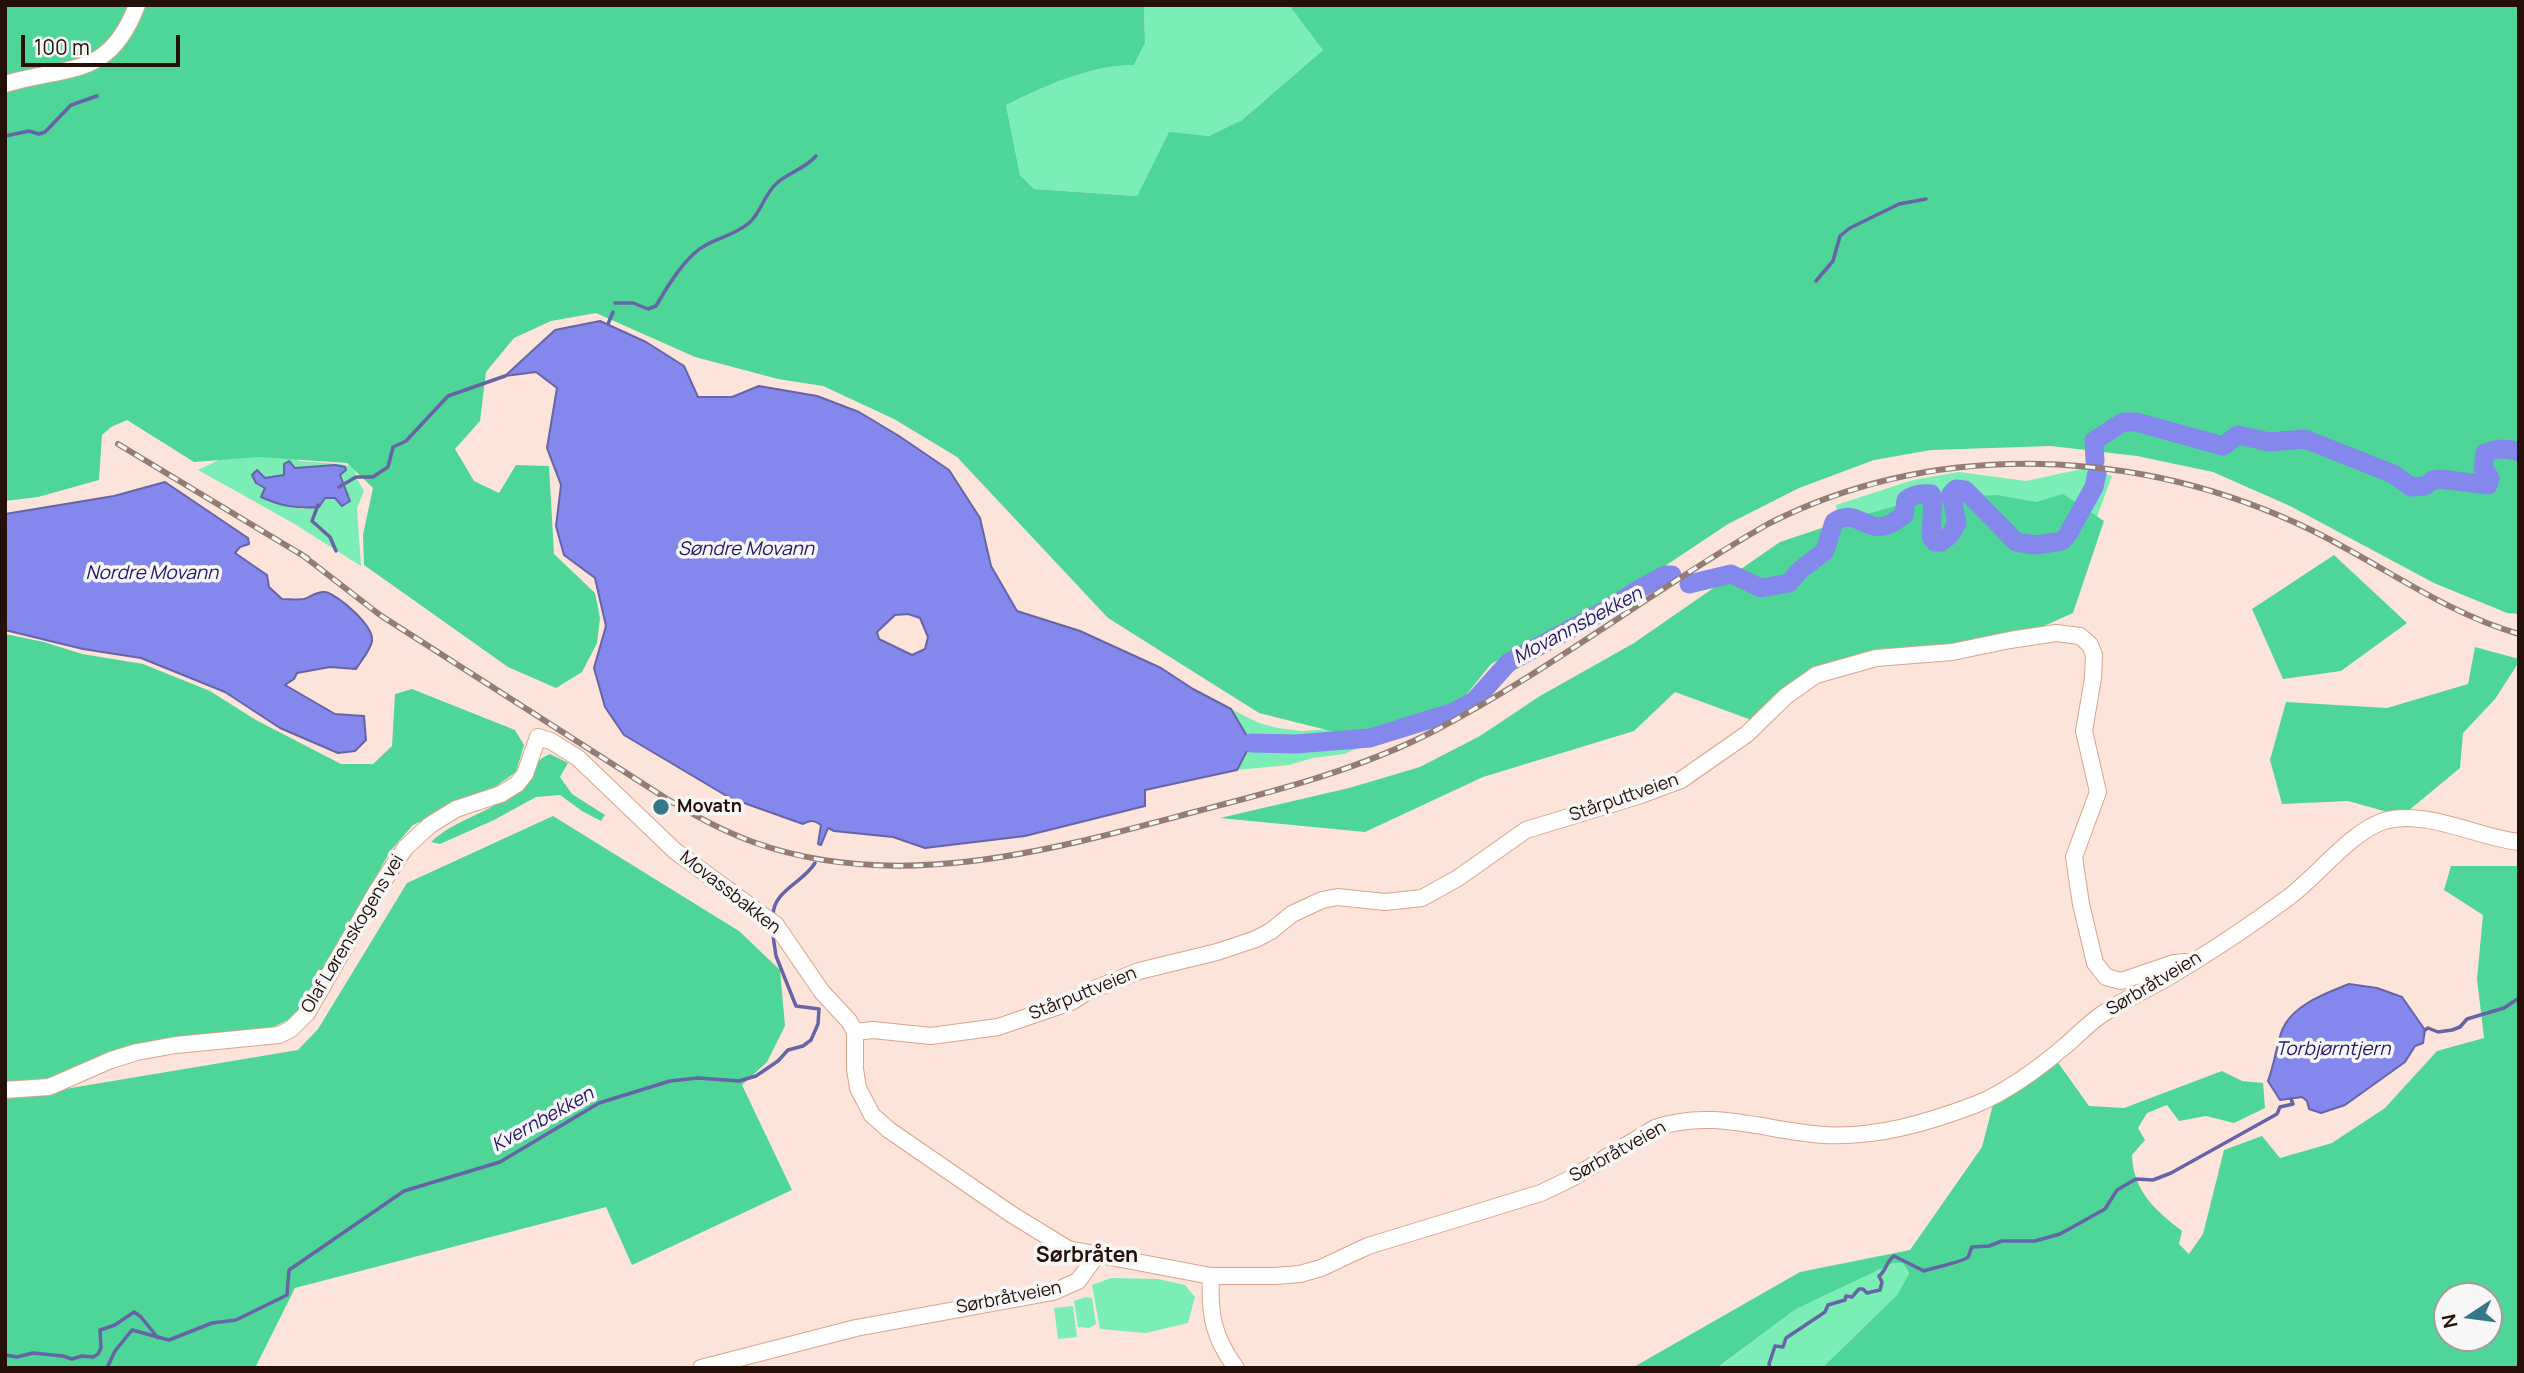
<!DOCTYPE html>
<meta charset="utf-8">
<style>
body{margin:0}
#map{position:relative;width:2524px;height:1373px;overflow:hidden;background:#fce4db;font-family:Manrope,sans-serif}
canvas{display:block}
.frame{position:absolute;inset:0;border:7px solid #241009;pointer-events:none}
.north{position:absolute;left:2433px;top:1282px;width:70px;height:70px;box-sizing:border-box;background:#f7f7f7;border:2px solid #a39b98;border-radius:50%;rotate:257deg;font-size:19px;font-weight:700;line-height:28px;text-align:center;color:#241009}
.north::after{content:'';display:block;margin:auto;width:24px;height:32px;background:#36778a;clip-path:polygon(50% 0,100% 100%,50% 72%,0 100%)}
.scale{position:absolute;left:21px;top:35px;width:159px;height:32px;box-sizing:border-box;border:4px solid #241009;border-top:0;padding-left:9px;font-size:21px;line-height:24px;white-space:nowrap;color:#241009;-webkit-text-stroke:5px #f7f7f7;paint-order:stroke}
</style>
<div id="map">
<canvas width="2524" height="1373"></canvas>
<div class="frame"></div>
<div class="north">N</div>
<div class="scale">100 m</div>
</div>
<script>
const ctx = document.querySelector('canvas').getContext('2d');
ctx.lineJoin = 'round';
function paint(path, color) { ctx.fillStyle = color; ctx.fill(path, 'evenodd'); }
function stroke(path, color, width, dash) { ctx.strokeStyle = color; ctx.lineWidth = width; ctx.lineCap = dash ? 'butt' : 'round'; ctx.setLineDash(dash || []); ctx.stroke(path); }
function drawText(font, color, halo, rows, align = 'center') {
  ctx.font = font + ' Manrope,sans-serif'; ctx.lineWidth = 7; ctx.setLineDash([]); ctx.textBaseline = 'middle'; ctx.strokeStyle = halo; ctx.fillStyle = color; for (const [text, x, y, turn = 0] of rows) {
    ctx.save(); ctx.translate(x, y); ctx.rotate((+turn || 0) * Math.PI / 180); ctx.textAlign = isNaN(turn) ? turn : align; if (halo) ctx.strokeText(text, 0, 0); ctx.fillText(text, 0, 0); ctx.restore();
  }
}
paint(new Path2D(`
 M1144 5H1289L1324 49 1242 120 1209 136 1169 133 1137 196 1034 189 1020 175 1006 105C1045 86 1090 65 1134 65L1145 43Z
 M287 451 299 461 340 464 355 467 356 477 364 491 357 508 361 566 293 523 198 470 221 459ZM331 467 345 470 340 475 350 501 342 506 335 497 325 498 318 507 301 509 252 475 257 470 265 478Z
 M2086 468 2112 476 2087 544 1840 539 1836 505 1913 480 1959 472 2026 481Z
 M1231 709 1259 723 1278 728 1302 731 1372 726 1408 728 1344 754 1313 758 1289 765 1237 770 1251 743Z
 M1892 1263H1903L1909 1275 1897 1295 1822 1368H1718L1796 1309Z
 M1111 1278 1158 1279 1185 1285 1195 1297 1188 1323 1146 1333 1100 1329 1092 1285Z
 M1086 1297 1092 1298 1096 1324 1089 1328 1078 1327 1074 1301Z
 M1073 1306 1077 1337 1058 1339 1054 1308Z`), '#7aeeb5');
paint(new Path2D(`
 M5 5H1144L1145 43 1134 65C1090 65 1045 86 1006 105L1020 175 1034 189 1137 196 1169 132 1209 136 1242 120 1323 50 1289 5H2519V614L2507 613 2434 583 2290 506 2213 472 2137 456 2051 446 1931 450 1874 460 1799 488 1728 524 1626 592 1491 664 1463 699 1411 725 1335 732 1259 713 1108 618 957 457 894 419 823 386 778 379 695 357 596 313 551 321 514 338 486 372 480 421 455 449 474 481 499 493 516 465 549 466 554 554 595 593 600 618 597 643 582 672 556 688 508 667 364 565 363 535 373 488 347 463 259 457 194 462 127 420 111 427 102 435 99 480 38 497 5 501Z
 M2063 494 2104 521 2073 613 2037 629 1811 672 1757 722 1675 692 1634 731 1483 777 1365 832 1220 818 1349 788 1420 767 1480 736 1540 696 1634 643 1780 542 1849 519 1921 499 1997 495 2036 502Z
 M2334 555 2407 623 2341 671 2283 679 2252 609Z
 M5 634 44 642 82 654 143 664 210 691 256 720 341 764H373L392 746 395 694 412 689 515 730 524 745 516 772 489 791 413 825 391 850 366 894 332 965 314 993 294 1017 267 1030 110 1056 49 1078 15 1084 5 1083Z
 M2475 647 2519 659V662L2495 699 2463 733 2460 768 2402 816 2348 801 2282 804 2270 760 2286 702 2387 708 2468 684Z
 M550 754 568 763 560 777 572 794 605 815 601 821 582 811 560 795 536 797 494 820 440 844 431 842C454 820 487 814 512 794 525 783 534 759 550 754Z
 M553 816 739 931 780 970 785 1026 767 1062 742 1085 792 1190 632 1265 606 1207 295 1288 255 1368H5V1099L298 1050 318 1029 407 883Z
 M2451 866H2519V1368H1822L1897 1295 1909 1274 1903 1263H1893L1796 1309 1717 1368H1632L1800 1272 1910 1250 1982 1147 1996 1093 2049 1050 2089 1106 2124 1108 2222 1071 2242 1081 2263 1083 2265 1108 2234 1123 2206 1116 2179 1121 2167 1105 2147 1113 2138 1128 2145 1140 2132 1155C2133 1191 2155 1210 2182 1231L2179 1244 2189 1254 2203 1234 2224 1150 2262 1136 2280 1158 2332 1143 2385 1108 2437 1051 2484 1038 2477 979 2483 915 2444 890ZM2447 1296H2489V1338H2447Z`), '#4ed598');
const water = new Path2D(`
 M600 321 646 342 684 366 698 397H732L759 386 817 396 859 412 899 436 949 470 980 518 991 566 1017 611 1080 631 1161 668 1193 689 1231 709 1251 743 1237 770 1145 790V806L1025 836 925 848 893 837 834 831 828 828 821 845 818 844 821 825C814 820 810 820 803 824L730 798 624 735 605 707 594 668 606 626 595 578 564 555 556 526 561 485 547 448 557 388 536 372 505 376 555 330ZM908 614 920 618 928 637 925 649 912 655 879 639 877 632 895 615Z
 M289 461 295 468 335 465 345 467 346 470 340 475 350 501 342 506 335 498H325L319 507C297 509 281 506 261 497L265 488 256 483 252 475 257 470 265 478 284 475V464Z
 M165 482 248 538 249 544 240 547 235 553 267 575 269 587 282 599C289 599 298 600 304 599 311 597 316 591 325 592 339 595 374 626 372 641 371 649 361 661 356 669L330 667 297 673 294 679 285 685 335 714 364 716 366 740 355 751 338 753 280 728 225 692 141 658 83 649 5 630V514L114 496Z
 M2349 984 2377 988 2402 997 2425 1030 2423 1043 2415 1046 2405 1062 2345 1105 2321 1113 2309 1109 2307 1101 2302 1097 2280 1100 2268 1081C2274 1065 2276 1049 2281 1033 2290 1006 2324 994 2349 984Z`);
paint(water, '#8487eb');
stroke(water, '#6763a7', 2);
stroke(new Path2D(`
 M5 136 29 131 39 134 45 132 71 105 97 96
 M1816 281 1833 261 1840 236 1850 228 1899 204 1926 199
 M615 303H633L648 309 656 306C667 287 686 255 706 245 721 237 736 234 749 223 761 213 764 194 777 183 789 172 805 169 816 156
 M608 324 613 312
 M339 487 356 477H373L388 467 393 447 406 441 448 396 505 376
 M318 505 312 521 330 537 336 551
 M773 915C774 890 803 883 815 863
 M2425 1030 2428 1028 2438 1032 2452 1030 2460 1027 2467 1019 2504 1008 2519 998
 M5 1355 17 1357 33 1353 63 1356 72 1359 82 1356 93 1357 98 1354 101 1348 100 1330 115 1325 134 1312 141 1317 158 1338
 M107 1368 115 1351 132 1330 169 1340 212 1323 236 1320 287 1295 289 1270 404 1191 500 1162 599 1103 670 1081 698 1078 739 1081 756 1076 778 1061 788 1050 803 1046 811 1040 818 1024 819 1009 796 1006 776 956 772 929
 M1770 1368 1769 1364 1775 1346 1783 1347 1786 1338 1825 1312 1828 1305 1845 1300 1846 1296 1852 1297 1859 1289H1863L1867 1293 1880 1290 1882 1282 1879 1276C1887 1270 1886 1261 1894 1256L1924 1271C1932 1268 1966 1261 1968 1257 1970 1254 1970 1250 1972 1247L1989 1246 2002 1241H2035L2060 1234 2105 1209 2117 1190 2136 1179 2153 1180 2171 1173 2277 1114 2280 1107 2293 1104 2291 1099`), '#6763a7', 3.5);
stroke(new Path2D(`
 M2095 461 2094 441 2123 422H2136L2223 446 2238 435 2269 442 2305 439 2393 474 2411 487 2425 486 2433 480 2440 479 2488 485 2490 478 2483 468 2485 453C2497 448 2506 448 2519 452
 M1904 515 1906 500C1913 494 1922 493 1931 494L1933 497 1931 537 1935 542H1941L1950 535 1957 523 1951 494 1956 489 1965 490 2016 542 2035 545 2057 542 2063 540 2068 534 2094 487 2097 473
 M1689 584 1731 574 1761 588 1789 583 1799 571 1825 551 1834 522C1856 508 1863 530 1884 526 1892 525 1897 519 1904 515
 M1251 743 1296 744 1370 738 1454 712 1474 701 1508 663 1611 607 1641 588 1665 575H1672`), '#8487eb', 19);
const minor = new Path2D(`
 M5 84C69 65 109 79 137 5
 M855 1032 873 1030 931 1036 998 1027 1071 1002 1087 992 1139 971 1217 952 1256 939 1271 931 1292 914 1322 900 1338 897 1385 902 1422 898 1458 878 1526 830 1638 796 1681 780 1747 734 1786 696 1816 675 1876 658 1952 652 2010 640 2056 633 2080 636 2090 645 2094 655 2093 678 2084 731 2098 792 2074 857 2081 904 2095 963 2106 977 2121 981 2174 963 2185 962
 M5 1090 49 1087 111 1060 137 1052 176 1045 279 1035 291 1029 307 1013 377 891 405 848 430 825 456 809 501 794 517 784 525 774 538 737 551 741 578 758 675 851 776 925 822 992 849 1021 855 1032V1069L858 1088 872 1115 889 1130 1011 1214 1068 1249 1211 1276H1275L1300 1274 1321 1268 1368 1246 1541 1193 1572 1178 1655 1128C1712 1108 1766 1131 1823 1135 1876 1138 1927 1123 1977 1104 2010 1090 2038 1069 2065 1046 2077 1036 2088 1024 2101 1015 2123 1000 2148 989 2170 976 2211 952 2251 925 2289 897 2317 876 2352 831 2384 821 2426 809 2476 837 2519 842
 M1211 1276C1209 1314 1213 1337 1236 1368
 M701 1368 856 1328 1053 1292 1078 1281 1097 1255`);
stroke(minor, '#dba28e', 18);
stroke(minor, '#fff', 16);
const rail = new Path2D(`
 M118 444 307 558
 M301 554 380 615 667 799C695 816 723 831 753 842 898 894 1052 850 1194 812 1275 791 1358 770 1432 732 1550 671 1654 589 1768 524 1938 438 2142 448 2311 530 2381 564 2443 612 2519 634`);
stroke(rail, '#927c74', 6);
stroke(rail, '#f7f7f7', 3.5, [10]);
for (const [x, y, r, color] of [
 [661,807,9,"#36778a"]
]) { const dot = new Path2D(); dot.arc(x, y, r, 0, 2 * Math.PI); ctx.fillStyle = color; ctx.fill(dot); stroke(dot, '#f7f7f7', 2.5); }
drawText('18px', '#241009', '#f7f7f7', [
 ["Stårputtveien",1624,798,-19],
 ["Movassbakken",730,893,38],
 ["Olaf Lørenskogens vei",353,934,-59],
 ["Sørbråtveien",2154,984,-31],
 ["Stårputtveien",1083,994,-22],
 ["Sørbråtveien",1618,1152,-29],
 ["Sørbråtveien",1009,1298,-11]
]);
drawText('bold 18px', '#241009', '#f7f7f7', [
 ["Movatn",677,807]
], 'left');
drawText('italic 19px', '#23146c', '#f7f7f7', [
 ["Søndre Movann",746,550],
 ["Nordre Movann",152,574],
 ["Movannsbekken",1578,626,-28],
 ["Torbjørntjern",2333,1050],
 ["Kvernbekken",543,1120,-29]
]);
drawText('bold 21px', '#241009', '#f7f7f7', [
 ["Sørbråten",1087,1256]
]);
</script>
